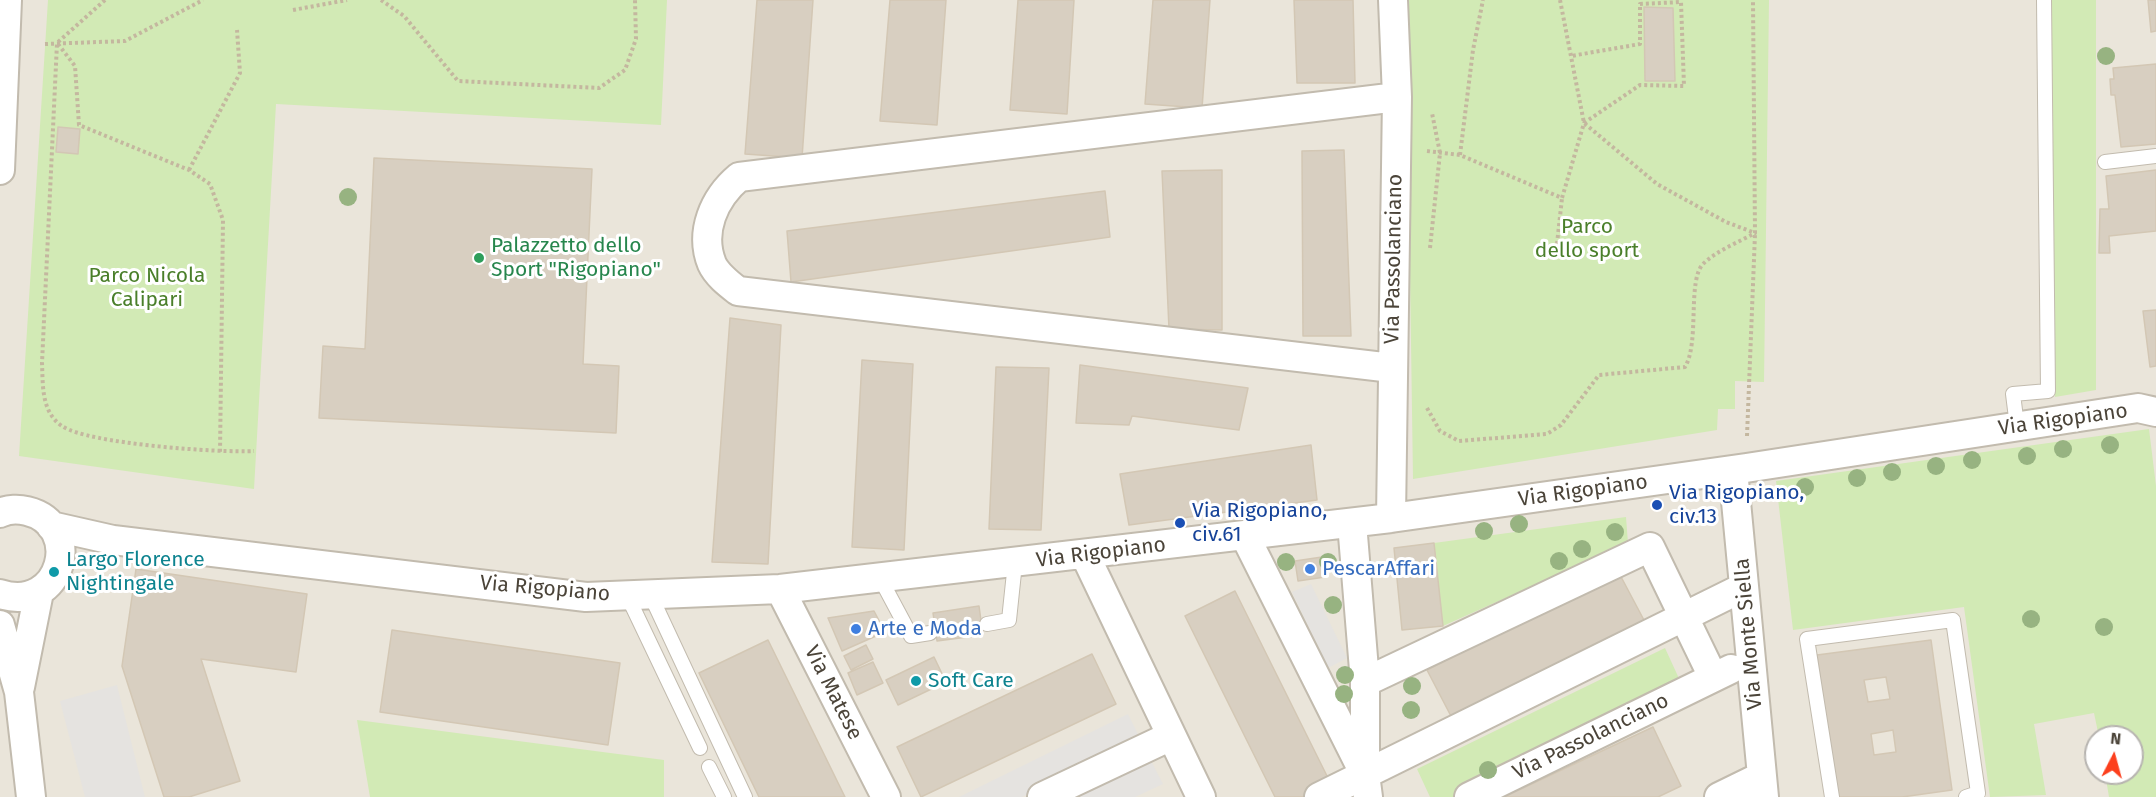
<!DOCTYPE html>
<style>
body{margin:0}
#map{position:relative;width:2156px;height:797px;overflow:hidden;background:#f6f3ec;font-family:"Fira Sans",sans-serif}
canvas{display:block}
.north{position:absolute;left:2084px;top:725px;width:60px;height:60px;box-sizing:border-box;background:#fff;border:2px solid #b7b4b0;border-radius:50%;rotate:6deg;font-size:16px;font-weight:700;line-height:24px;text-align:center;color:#4b4439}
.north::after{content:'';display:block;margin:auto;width:21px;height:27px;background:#fc3f1d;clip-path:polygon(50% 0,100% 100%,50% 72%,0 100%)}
</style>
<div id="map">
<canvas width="2156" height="797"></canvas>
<div class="north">N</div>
</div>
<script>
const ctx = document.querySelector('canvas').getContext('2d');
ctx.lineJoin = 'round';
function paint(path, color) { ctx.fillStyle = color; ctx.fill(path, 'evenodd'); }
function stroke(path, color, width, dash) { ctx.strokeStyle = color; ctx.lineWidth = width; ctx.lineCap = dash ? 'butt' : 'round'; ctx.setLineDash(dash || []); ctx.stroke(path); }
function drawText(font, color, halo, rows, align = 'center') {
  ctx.font = font + ' "Fira Sans",sans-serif'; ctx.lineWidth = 6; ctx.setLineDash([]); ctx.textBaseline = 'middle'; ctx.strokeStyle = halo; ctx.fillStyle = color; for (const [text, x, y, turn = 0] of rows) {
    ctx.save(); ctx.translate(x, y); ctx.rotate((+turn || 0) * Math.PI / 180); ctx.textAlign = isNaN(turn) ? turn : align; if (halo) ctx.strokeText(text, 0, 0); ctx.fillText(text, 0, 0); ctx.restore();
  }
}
paint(new Path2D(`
 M0 0H2156V797H0ZM2096 737H2132V773H2096Z`), '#eae5da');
paint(new Path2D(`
 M48 0H667L661 125 276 104 254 489 19 456Z
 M1406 0H1769L1764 382 1735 381V409H1718L1717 430 1413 479Z
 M2051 0H2096V390L2055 397Z
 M2149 429 2156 486V797H2109L2105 773H2132V737H2099L2094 713 2034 724 2046 795 1990 797 1964 607 1793 630 1776 481Z
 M1626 517 1628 543 1443 626 1434 543Z
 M1665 648 1682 685 1454 797H1430L1417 769Z
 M357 720 664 760V797H370Z`), '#d2eab5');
paint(new Path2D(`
 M1311 584 1347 658 1328 668 1292 592Z
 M117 685 145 797H85L60 701Z
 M1128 714 1141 740 1022 797H959Z
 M1150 759 1163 784 1135 797H1071Z`), '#e5e3e0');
const building = new Path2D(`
 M757 0H813L802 158 745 154Z
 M890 0H946L937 125 880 121Z
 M1018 0H1074L1067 114 1010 110Z
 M1153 0H1210L1202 108 1145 104Z
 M1294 0H1353L1355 83H1297Z
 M2148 0H2156V31L2151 32Z
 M1644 7 1673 8 1675 81H1645Z
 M2156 64V144L2121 147 2115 95H2111L2110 79H2114L2113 68Z
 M58 127 80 129 78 154 56 152Z
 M1344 150 1351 336H1303L1302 151Z
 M374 158 592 169 583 364 619 366 616 433 319 418 323 346 365 349Z
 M1222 170V330L1169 329 1162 171Z
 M2156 170V231L2109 236 2110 253H2099L2100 209H2109L2106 176Z
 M1105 191 1110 237 791 282 787 231Z
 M2156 310V366L2150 367 2143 311Z
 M730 318 781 325 768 564 712 562Z
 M862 360 913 364 904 550 852 547Z
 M1080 365 1248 388 1239 430 1132 416 1129 425 1076 423Z
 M996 367 1049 368 1041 530 989 529Z
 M1311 445 1317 500 1129 525 1120 474Z
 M1434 543 1443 626 1402 630 1394 548Z
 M1322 557 1325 577 1298 581 1295 561Z
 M136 569 307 594 296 672 201 659 240 781 189 797H164L122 666Z
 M1619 573 1645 622 1453 720 1427 670Z
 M1235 591 1331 784 1305 797H1275L1185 616Z
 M979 606 983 635 937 641 933 613Z
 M874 611 885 632 842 651 828 618Z
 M392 630 620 663 608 745 380 712Z
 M768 640 845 797H759L699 673Z
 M1931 640 1952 790 1902 797H1837L1817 655ZM1886 677 1890 699 1868 702 1864 680ZM1893 730 1896 752 1874 755 1871 734Z
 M866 645 873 659 851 670 844 656Z
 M1092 654 1116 704 921 797 897 747Z
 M934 657 946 682 898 705 886 680Z
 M873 662 883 683 857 695 848 673Z
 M1653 727 1681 786 1658 797H1504Z`);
paint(building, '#d8cfc1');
stroke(building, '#d3c7b4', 1.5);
const service = new Path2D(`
 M2105 162 2156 156
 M2017 426 2013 394 2048 391 2044 0
 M880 578 911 636 930 633
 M650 594 745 797
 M627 595 700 748
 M987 624 1009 620 1015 563
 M709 767 724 797
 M1832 797 1807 639 1953 620 1978 793 1966 797`);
const minor = new Path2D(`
 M0 170 7 0
 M1392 368 738 291C729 284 717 275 712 264 699 232 714 198 739 177L1397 97
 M1733 470 1764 797
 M0 513C8 509 19 509 27 511 85 525 62 614 0 594
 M1391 518 1397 97 1393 0
 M1352 523 1365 682V774L1368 797
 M51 526 113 540 586 597 780 589 1391 518 1746 468 2138 408 2156 412
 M1245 536 1362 769
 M1085 555 1201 797
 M780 589 886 797
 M0 625 19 692 31 797
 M1365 682 1650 547 1713 677
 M20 687 39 592
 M1042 797 1171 736
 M1319 797 1744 587
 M1469 797 1731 669
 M1719 797 1762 776`);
stroke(service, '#c2bbae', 16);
stroke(minor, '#c2bbae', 32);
stroke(new Path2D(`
 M105 0 57 43 42 363C43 385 41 412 62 426 88 444 220 453 254 451
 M381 0 404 16 458 81 599 88 625 70 636 39 635 0
 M1560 0 1584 123 1657 184 1726 222 1755 233 1753 0
 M293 10 347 0
 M45 44 125 41 203 0
 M58 44 75 66 79 125 189 170 210 184 223 220 220 453
 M1427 151 1460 155 1562 198 1584 123 1640 85 1684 86 1681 2 1640 4V44L1571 56
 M1460 155 1473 50 1483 0
 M189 170 240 73 237 30
 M1557 244 1562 198
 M1430 248 1440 153 1432 113
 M1427 408 1440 431 1459 441 1547 434 1561 425 1599 375 1685 367C1700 342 1687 281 1703 264 1716 251 1739 242 1755 233
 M1747 436 1755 234`), '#c4b79f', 4, [3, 3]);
stroke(service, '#fff', 14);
stroke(minor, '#fff', 28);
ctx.fillStyle = '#97b381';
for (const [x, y] of [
 [2106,56],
 [348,197],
 [2110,445],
 [2063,449],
 [2027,456],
 [1972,460],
 [1936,466],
 [1892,472],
 [1857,478],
 [1805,487],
 [1519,524],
 [1484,531],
 [1615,532],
 [1582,549],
 [1559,561],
 [1286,562],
 [1328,562],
 [1333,605],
 [2031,619],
 [2104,627],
 [1345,675],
 [1412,686],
 [1344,694],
 [1411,710],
 [1488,770]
]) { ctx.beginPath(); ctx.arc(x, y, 9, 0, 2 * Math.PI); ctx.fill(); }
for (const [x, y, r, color] of [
 [479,258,6,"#2e9e5b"],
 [1657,505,6,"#1a4fb4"],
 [1180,523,6,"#1a4fb4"],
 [1310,569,6,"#3f7fe0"],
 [54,572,6,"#0f9aa8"],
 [856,629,6,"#3f7fe0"],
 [916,681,6,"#0f9aa8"]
]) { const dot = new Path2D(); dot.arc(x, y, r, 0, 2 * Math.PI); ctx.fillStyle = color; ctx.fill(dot); stroke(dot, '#fff', 2); }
drawText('21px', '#4a7f2a', '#fff', [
 ["Parco",1587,227],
 ["dello sport",1587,251],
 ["Parco Nicola",147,276],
 ["Calipari",147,300]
]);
drawText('21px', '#27864d', '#fff', [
 ["Palazzetto dello",491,246],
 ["Sport \"Rigopiano\"",491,270]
], 'left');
drawText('21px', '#4b4439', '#fff', [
 ["Via Passolanciano",1394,259,-89],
 ["Via Rigopiano",2063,420,-8],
 ["Via Rigopiano",1583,491,-8],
 ["Via Rigopiano",1101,553,-7],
 ["Via Rigopiano",545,589,5],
 ["Via Monte Siella",1749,634,-95],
 ["Via Matese",833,693,63],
 ["Via Passolanciano",1591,737,-26]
]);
drawText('21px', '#164399', '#fff', [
 ["Via Rigopiano,",1669,493],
 ["civ.13",1669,517],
 ["Via Rigopiano,",1192,511],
 ["civ.61",1192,535]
], 'left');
drawText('21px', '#0d838f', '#fff', [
 ["Largo Florence",66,560],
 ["Nightingale",66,584],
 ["Soft Care",928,681]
], 'left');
drawText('21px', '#366cbe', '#fff', [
 ["PescarAffari",1322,569],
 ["Arte e Moda",868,629]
], 'left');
</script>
